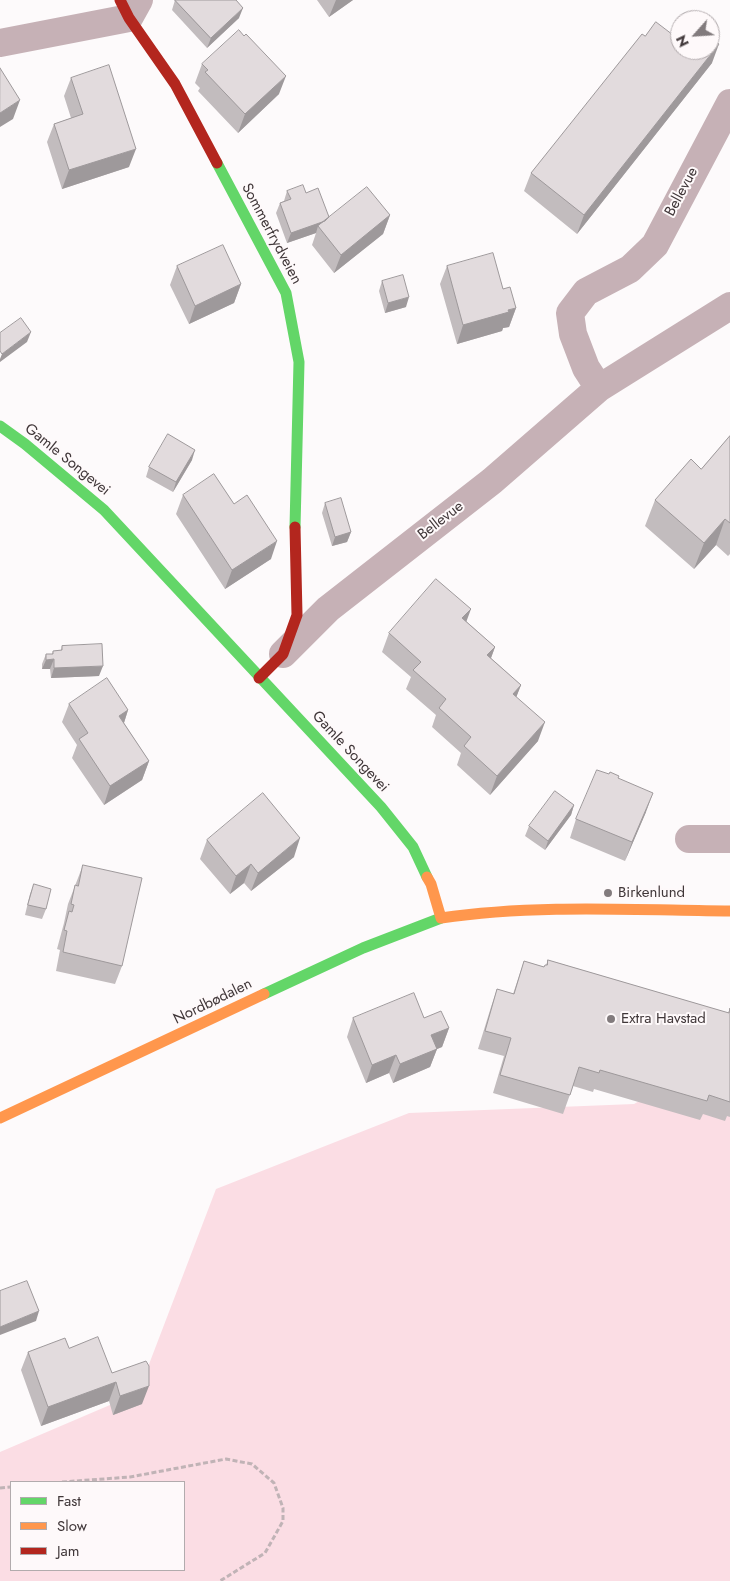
<!DOCTYPE html>
<meta charset="utf-8">
<style>
body{margin:0}
#map{position:relative;width:730px;height:1581px;overflow:hidden;background:#fdfafb;font-family:Jost,sans-serif}
canvas{display:block}
.legend{position:absolute;left:10px;top:1481px;width:175px;height:90px;box-sizing:border-box;background:#fef9fa;border:1px solid #b2abad;margin:0;padding:6px 9px;list-style:none;font-size:15px;color:#403739}
.legend li{display:flex;align-items:center;gap:10px;height:25px}
.legend b{width:25px;border:1px solid #b2abad}
.north{position:absolute;left:670px;top:10px;width:50px;height:50px;box-sizing:border-box;background:#fef9fa;border:1px solid #b2abad;border-radius:50%;rotate:244deg;font-size:14px;font-weight:700;line-height:20px;text-align:center;color:#403739}
.north::after{content:'';display:block;margin:auto;width:18px;height:22px;background:#827b7d;clip-path:polygon(50% 0,100% 100%,50% 72%,0 100%)}
</style>
<div id="map">
<canvas width="730" height="1581"></canvas>
<ul class="legend">
<li><b style="height:6px;background:#63d668"></b>Fast</li>
<li><b style="height:6px;background:#ff974d"></b>Slow</li>
<li><b style="height:6px;background:#b3261e"></b>Jam</li>
</ul>
<div class="north">N</div>
</div>
<script>
const ctx = document.querySelector('canvas').getContext('2d');
ctx.lineJoin = 'round';
function paint(path, color) { ctx.fillStyle = color; ctx.fill(path, 'evenodd'); }
function stroke(path, color, width, dash) { ctx.strokeStyle = color; ctx.lineWidth = width; ctx.lineCap = dash ? 'butt' : 'round'; ctx.setLineDash(dash || []); ctx.stroke(path); }
function drawText(font, color, halo, rows, align = 'center') {
  ctx.font = font + ' Jost,sans-serif'; ctx.lineWidth = 4; ctx.setLineDash([]); ctx.textBaseline = 'middle'; ctx.strokeStyle = halo; ctx.fillStyle = color; for (const [text, x, y, turn = 0] of rows) {
    ctx.save(); ctx.translate(x, y); ctx.rotate((+turn || 0) * Math.PI / 180); ctx.textAlign = isNaN(turn) ? turn : align; if (halo) ctx.strokeText(text, 0, 0); ctx.fillText(text, 0, 0); ctx.restore();
  }
}
paint(new Path2D(`
 M730 1051V1581H0V1452L138 1393 216 1189 409 1113 634 1104ZM11 1482H184V1570H11Z`), '#fbdde4');
stroke(new Path2D(`
 M62 1482 130 1477 226 1459 252 1464 274 1483 283 1508V1521L265 1553 220 1581
 M0 1488 11 1487`), '#c0b3b6', 3, [5, 2.5]);
stroke(new Path2D(`
 M0 43 129 18 139 0
 M599 388 586 368 573 334 570 313 586 292 630 269 655 245 730 103
 M283 654 328 609 492 481 599 388 730 306
 M689 839H730`), '#c6b1b6', 28);
stroke(new Path2D(`
 M217 163 286 293 299 362 295 527
 M0 426 25 444 104 510 381 807 413 847 427 877
 M264 994 363 948 441 918`), '#63d668', 11);
stroke(new Path2D(`
 M427 877 431 884 441 918C536 904 634 910 730 911
 M0 1118 264 994`), '#ff974d', 11);
stroke(new Path2D(`
 M120 0 129 18 175 84 217 163
 M259 678 283 654 297 615 295 527`), '#b3261e', 11);
paint(new Path2D(`
 M175 0 239 18 207 48 172 10Z
 M317 0H353L329 17Z
 M645 36 677 38 712 63 577 234 524 191 531 173Z
 M202 64 279 94 238 133 198 91 200 88 195 83Z
 M71 78 129 167 62 189 47 142 54 124 71 118 64 96Z
 M287 191 306 193 329 217 390 215 383 234 334 273 312 245 316 233 287 243 276 213 280 203 284 201Z
 M177 266 241 284 234 303 189 324 170 285Z
 M447 266 503 289 516 308 509 327 503 328 502 331 457 344 440 284Z
 M382 281 406 307 385 313 379 291Z
 M730 436V554L728 556 716 545 694 569 645 526 655 500 701 469Z
 M192 460 173 492 146 477 149 467Z
 M183 495 271 559 225 589 176 514Z
 M325 503 351 532 347 542 332 546 322 513Z
 M466 621 495 647 491 658 521 685 516 697 538 741 490 795 457 765 461 753 432 727 436 715 406 689 411 677 382 652 389 633Z
 M62 646 99 676 51 678 50 669H42V664L46 654H52L53 651 61 650Z
 M69 704 128 710 124 723 149 761 142 780 104 805 72 758 77 745 62 722Z
 M618 778 646 812 625 861 570 838 576 819Z
 M574 805 571 815 545 850 525 836 529 826Z
 M207 840 294 857 251 891 244 883 230 894 200 859Z
 M83 865 122 966 115 984 56 971 60 950 57 949 64 923 68 904Z
 M34 884 46 909 42 919 25 915 30 894Z
 M548 960 728 1013 730 1008V1117L727 1116 725 1121 703 1114 700 1120 594 1089 593 1092 573 1086 563 1114 493 1093 504 1056 478 1049 491 1007 497 989 513 994 524 961 544 967 546 965Z
 M353 1018H424L449 1028 442 1047 437 1049 430 1067 393 1083 389 1073 366 1083 347 1037Z
 M69 1348 112 1373 142 1404 113 1415 109 1401 41 1426 21 1370 28 1352Z`), '#c2bcbe');
paint(new Path2D(`
 M336 0H353L329 17Z
 M243 8 239 18 207 48 211 38Z
 M719 44 712 63 577 234 584 215Z
 M286 76 279 94 238 133 245 114Z
 M20 100 13 119 0 127V113Z
 M136 149 129 167 62 189 69 170Z
 M390 215 383 234 334 273 341 255Z
 M330 219 318 226 316 233 287 243 291 233Z
 M241 284 234 303 189 324 195 306Z
 M409 297 406 307 385 313 388 303Z
 M516 308 509 327 503 328 502 331 457 344 463 325Z
 M31 332 27 342 0 362V359L2 354Z
 M195 450 192 460 173 492 176 482Z
 M725 519 716 545 694 569 704 543Z
 M351 532 347 542 332 546 335 537Z
 M277 541 271 559 225 589 232 570Z
 M471 609 464 628 462 618Z
 M495 647 488 666 487 655Z
 M54 659 50 669H42L46 660Z
 M103 666 99 676 51 678 54 668Z
 M521 685 514 703 513 694Z
 M128 710 122 729 119 716Z
 M545 722 538 741 490 795 497 776Z
 M149 761 142 780 104 805 110 786Z
 M653 793 646 812 625 861 632 842Z
 M574 805 571 815 545 850 548 841Z
 M300 838 294 857 251 891 258 873Z
 M251 864 244 883 230 894 236 876Z
 M449 1028 442 1047 437 1049 430 1067 393 1083 400 1064 431 1035Z
 M396 1055 389 1073 366 1083 372 1065Z
 M39 1311 36 1321 0 1335V1327Z
 M116 1382 109 1401 41 1426 48 1407Z
 M149 1386 142 1404 113 1415 120 1396Z`), '#9e999b');
const building = new Path2D(`
 M175 0H236L243 8 211 38Z
 M656 22 677 38 680 34V50H710V37L719 44 584 215 531 173 642 34 645 36Z
 M239 30 244 36 246 34 286 76 245 114 205 72 208 70 202 64Z
 M109 65 136 149 69 170 54 124 83 114 71 78Z
 M0 68 20 100 0 113Z
 M303 185 306 193 318 188 329 217 325 221 291 233 280 203 291 199 287 191Z
 M367 187 390 215 341 255 318 226Z
 M223 245 241 284 195 306 177 266Z
 M493 253 503 289 510 287 516 308 508 310 509 312 463 325 447 266Z
 M403 275 409 297 388 303 382 281Z
 M21 318 31 332 2 354 0 351V333Z
 M168 434 195 450 176 482 149 467Z
 M730 436V523L725 519 704 543 655 500 691 459 701 469Z
 M214 474 234 504 247 495 277 541 232 570 183 495Z
 M341 498 351 532 335 537 325 503Z
 M436 579 471 609 462 618 495 647 487 655 521 685 513 694 545 722 497 776 464 746 471 737 439 708 446 699 413 670 421 662 389 633Z
 M102 644 103 666 54 668V659L46 660V654H53V651L62 650V646Z
 M107 678 128 710 119 716 149 761 110 786 79 739 88 733 69 704Z
 M597 770 609 774 610 772 619 776 618 778 653 793 632 842 576 819Z
 M555 791 574 805 548 841 529 826Z
 M263 793 300 838 258 873 251 864 236 876 207 840Z
 M83 865 142 878 122 966 63 952 67 931 64 930 69 911 72 912 74 905 71 904 75 885 78 886Z
 M34 884 51 889 46 909 28 905Z
 M548 960 729 1013 730 1008V1102L709 1095 707 1101 600 1070 599 1073 579 1067 570 1095 500 1075 511 1038 485 1031 497 989 514 994 524 961 544 967 545 965H547Z
 M414 993 424 1018 441 1011 449 1028 431 1035 437 1049 400 1064 396 1055 372 1065 353 1018Z
 M27 1281 39 1311 0 1327V1291Z
 M98 1337 112 1373 146 1361 149 1366V1386L120 1396 116 1382 48 1407 28 1352 65 1338 69 1348Z`);
paint(building, '#e2dbdd');
stroke(building, '#9e999b', 1);
for (const [x, y, r, color] of [
 [608,893,5,"#827b7d"],
 [611,1019,5,"#827b7d"]
]) { const dot = new Path2D(); dot.arc(x, y, r, 0, 2 * Math.PI); ctx.fillStyle = color; ctx.fill(dot); stroke(dot, '#fef9fa', 2); }
drawText('15px', '#403739', '#fef9fa', [
 ["Bellevue",682,192,-62],
 ["Sommerfrydveien",271,234,62],
 ["Gamle Songevei",67,460,39],
 ["Bellevue",441,521,-38],
 ["Gamle Songevei",350,752,47],
 ["Nordbødalen",213,1002,-26]
]);
drawText('15px', '#403739', '#fef9fa', [
 ["Birkenlund",618,893],
 ["Extra Havstad",621,1019]
], 'left');
</script>
